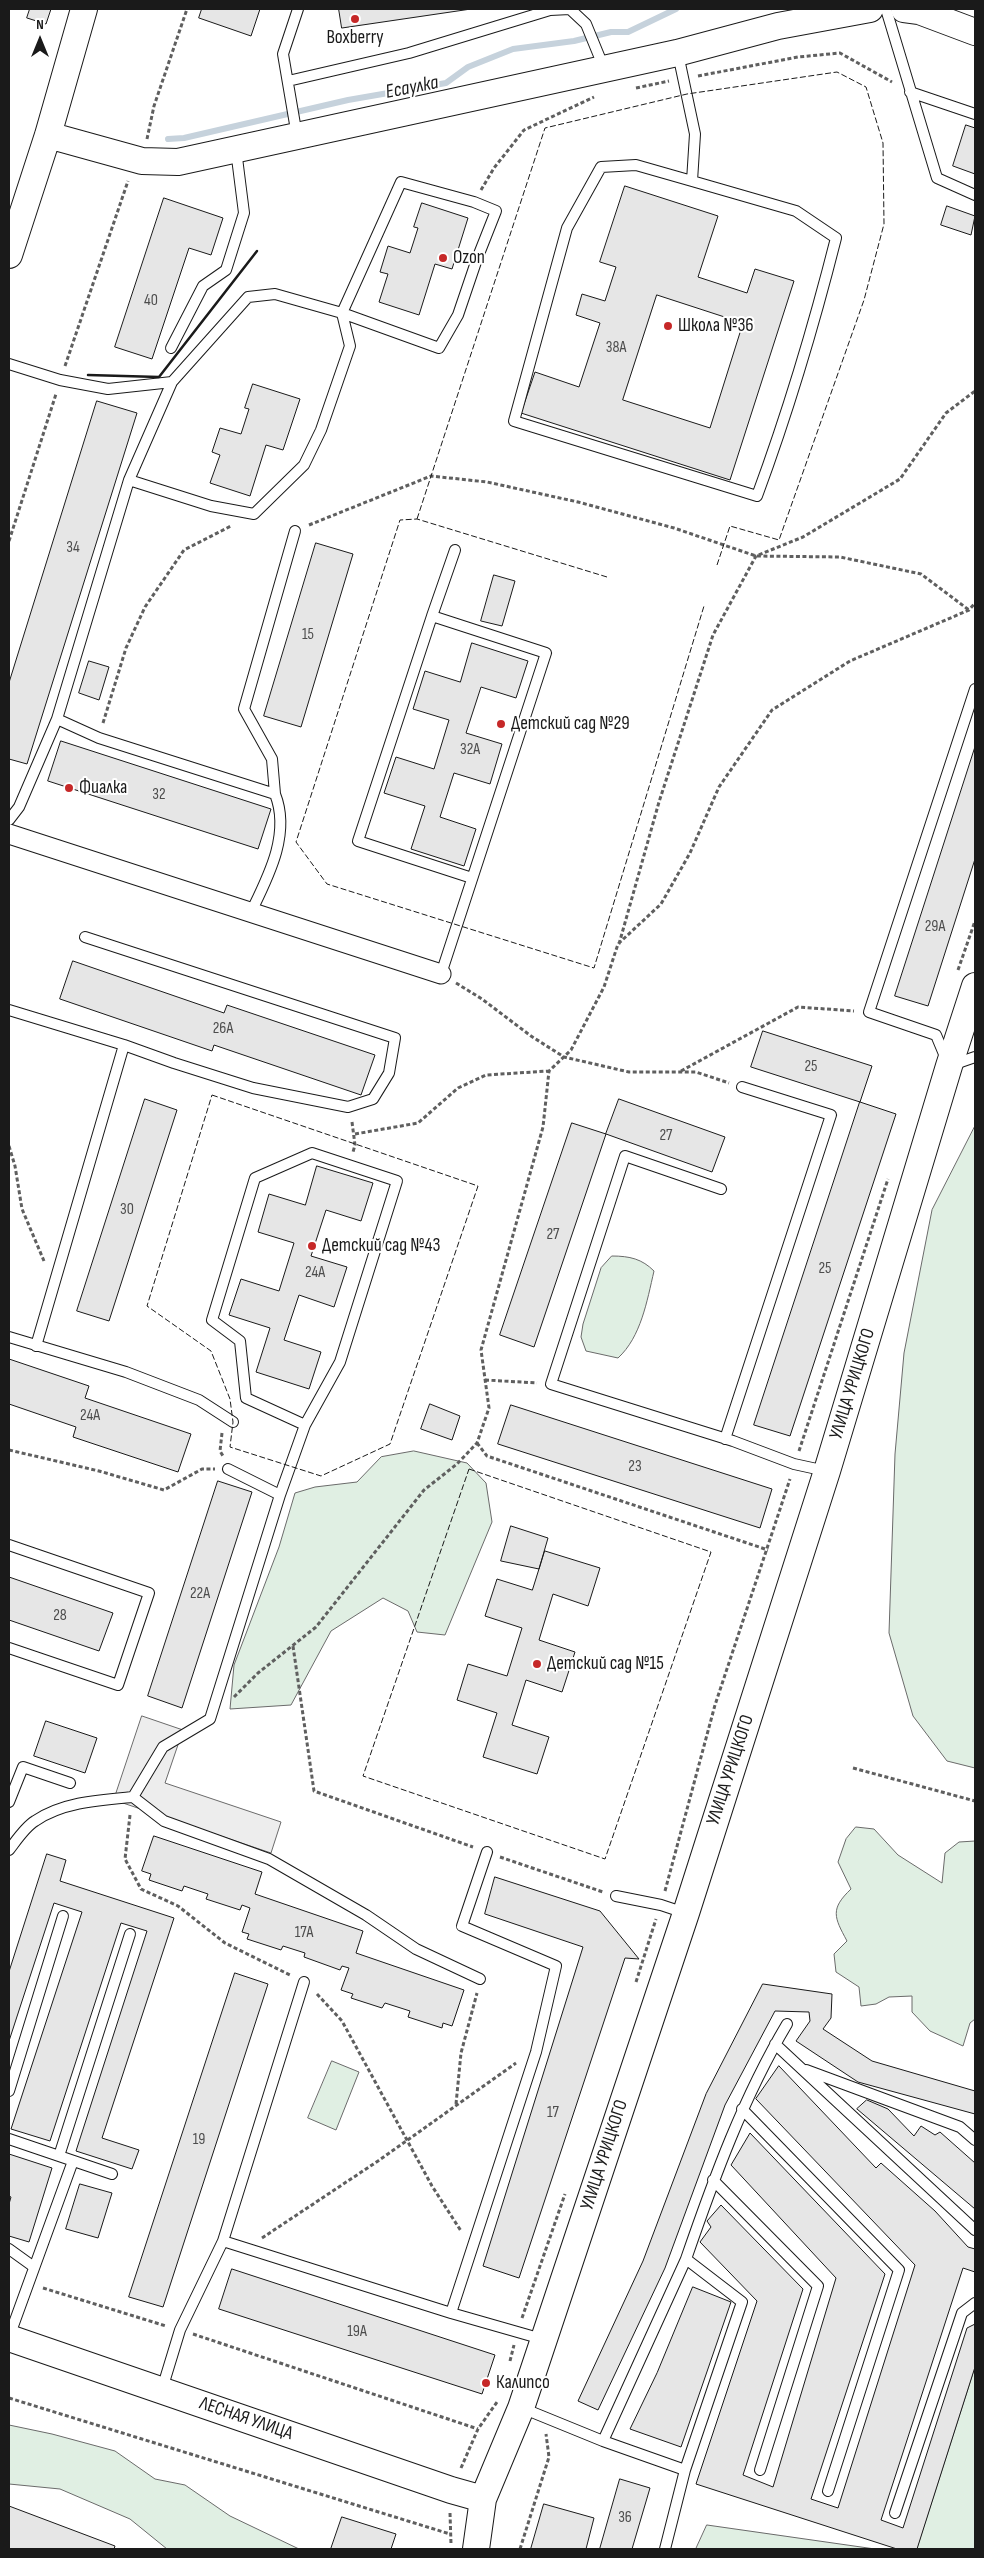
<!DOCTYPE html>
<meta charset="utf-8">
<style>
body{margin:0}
#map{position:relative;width:984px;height:2558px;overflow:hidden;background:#fff;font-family:"Sofia Sans Condensed",sans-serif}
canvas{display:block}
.frame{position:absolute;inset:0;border:10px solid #1a1a1a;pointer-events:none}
.north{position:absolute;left:15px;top:15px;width:50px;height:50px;-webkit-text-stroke:4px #fff;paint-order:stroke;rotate:0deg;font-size:14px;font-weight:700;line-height:20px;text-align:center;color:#1a1a1a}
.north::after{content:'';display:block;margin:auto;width:18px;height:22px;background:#1a1a1a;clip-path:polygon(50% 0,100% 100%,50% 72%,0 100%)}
</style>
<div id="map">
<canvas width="984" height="2558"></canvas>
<div class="frame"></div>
<div class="north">N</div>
</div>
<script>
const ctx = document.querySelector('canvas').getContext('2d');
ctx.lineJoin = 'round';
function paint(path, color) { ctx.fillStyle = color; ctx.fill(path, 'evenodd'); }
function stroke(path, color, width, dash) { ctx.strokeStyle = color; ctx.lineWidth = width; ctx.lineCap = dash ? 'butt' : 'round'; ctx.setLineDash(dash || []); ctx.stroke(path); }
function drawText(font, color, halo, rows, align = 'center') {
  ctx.font = font + ' "Sofia Sans Condensed",sans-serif'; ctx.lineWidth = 4; ctx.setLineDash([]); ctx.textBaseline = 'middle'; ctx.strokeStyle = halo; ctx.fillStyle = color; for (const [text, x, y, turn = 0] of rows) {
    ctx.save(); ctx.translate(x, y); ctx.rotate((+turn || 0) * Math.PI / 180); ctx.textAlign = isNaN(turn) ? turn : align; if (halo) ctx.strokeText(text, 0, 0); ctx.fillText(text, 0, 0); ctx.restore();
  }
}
const green = new Path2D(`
 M975 1126V1768L947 1761 913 1716 889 1633 895 1454 904 1353 932 1210Z
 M612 1256C630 1256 642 1259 654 1271 647 1301 641 1337 618 1358L586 1351 581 1337 583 1324 601 1268Z
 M414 1451 467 1463 486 1483 492 1522 445 1635 417 1632 408 1611 383 1598 331 1631 291 1705 230 1709 234 1665 279 1547 295 1493 315 1487 357 1482 381 1457Z
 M856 1827 874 1829 898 1855 942 1883 945 1853 959 1842 975 1841V2019L970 2023 963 2046 930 2031 912 2012V1996L889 1997 876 2004 861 2006 859 1987 836 1972 834 1954 847 1941C834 1917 830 1909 851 1889L838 1862 846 1839Z
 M332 2061 359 2072 336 2130 308 2118Z
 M975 2367V2549H917Z
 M9 2425 52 2434 115 2451 155 2479 185 2485 230 2516 299 2549H167L130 2519 60 2489 9 2484Z
 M707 2525 875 2549H696Z`);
paint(green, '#e0efe3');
stroke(green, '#6a6a6a', 1);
const parking = new Path2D(`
 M142 1716 183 1730 165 1783 281 1822 271 1853 114 1800Z`);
paint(parking, '#ededed');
stroke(parking, '#6a6a6a', 1);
stroke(new Path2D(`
 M168 139 184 138 348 100 446 83 468 67 513 49 574 41 611 32H628L676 9`), '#c6d2dc', 6);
const building = new Path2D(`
 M30 9H51L46 24 27 18Z
 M202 9H260L251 36 199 18Z
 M339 9H471L342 28Z
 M966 125 975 128V174L953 166Z
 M625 186 718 216 698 277 747 293 755 269 794 281 730 480 521 413 535 372 579 387 600 323 576 315 582 294 605 301 616 267 600 262ZM657 295 743 323 710 428 623 400Z
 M164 198 223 218 211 255 189 248 152 359 115 347Z
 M422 203 468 218 452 269 435 264 419 315 379 302 388 274 380 272 388 246 410 253 418 228 414 227Z
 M947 206 975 216 971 235 941 225Z
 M253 384 300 399 283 450 266 445 250 496 210 483 220 455 212 452 220 428 241 434 249 409 245 408Z
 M97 401 137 413 27 764 9 759V683Z
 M316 543 353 554 301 727 264 716Z
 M494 575 515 581 502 626 481 621Z
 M472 643 528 661 516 698 481 687 466 733 502 744 490 784 454 773 440 817 476 829 464 866 411 849 425 806 384 793 396 757 434 769 449 720 413 709 425 671 460 682Z
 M89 661 109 667 99 700 79 693Z
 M61 741 271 809 258 849 48 781Z
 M975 747V859L928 1006 895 996Z
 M73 961 224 1013 227 1005 375 1055 361 1095 214 1045 212 1051 60 999Z
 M763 1031 872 1066 860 1102 751 1067Z
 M145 1099 177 1110 109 1321 77 1311Z
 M619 1099 725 1137 712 1172 606 1134Z
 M860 1102 896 1114 790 1436 754 1425Z
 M572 1123 606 1134 534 1347 500 1335Z
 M317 1166 373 1183 361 1221 326 1210 311 1256 347 1267 334 1307 299 1295 284 1340 321 1352 309 1389 256 1372 270 1328 229 1315 241 1279 279 1291 294 1243 258 1232 269 1194 305 1205Z
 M9 1359 89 1386 85 1398 191 1434 178 1472 73 1437 76 1427 9 1404Z
 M430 1404 460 1416 452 1440 421 1429Z
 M511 1405 772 1489 760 1528 498 1444Z
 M218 1481 252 1492 182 1708 148 1696Z
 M511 1526 548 1538 539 1569 501 1561Z
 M545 1551 600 1568 588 1606 553 1594 539 1640 575 1652 562 1692 526 1680 512 1725 549 1737 537 1774 483 1757 497 1713 457 1700 468 1664 507 1676 522 1628 485 1616 497 1579 532 1590Z
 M9 1577 113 1613 99 1651 9 1620Z
 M46 1721 97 1738 85 1773 34 1756Z
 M154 1836 262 1872 255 1894 363 1931 356 1953 464 1990 452 2026 443 2023 442 2028 408 2017 410 2011 385 2003 382 2008 351 1998 353 1994 341 1990 349 1968 342 1966 340 1970 304 1957 305 1953 283 1946 281 1950 247 1939 249 1934 242 1932 250 1908 242 1905 240 1910 206 1899 208 1894 184 1886 182 1891 149 1880 151 1874 142 1871Z
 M47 1854 66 1860 60 1881 174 1918 102 2138 139 2150 132 2169 76 2151 147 1931 121 1923 50 2141 11 2129 82 1912 54 1903 9 2041V1972Z
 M495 1877 600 1911 639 1959 625 1958 519 2278 483 2266 583 1947 485 1914Z
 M235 1973 268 1984 163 2307 129 2297Z
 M763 1984 832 1994 831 2018 823 2029 872 2061 975 2091V2114L858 2082 796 2041 810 2021 809 2012 775 2011 725 2105 665 2268 598 2410 578 2401 643 2261 706 2094Z
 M779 2066 876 2168 881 2163 935 2211 968 2247 975 2249V2272L963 2268 881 2520 903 2528 967 2328 975 2324V2367L917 2549H897L696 2484 757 2301 700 2242 711 2227 707 2221 721 2205 803 2289 743 2475 773 2487 836 2278 731 2165 750 2133 885 2274 811 2499 838 2508 915 2265 756 2099Z
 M867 2100 888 2109 914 2136 921 2126 935 2135 940 2132 975 2163V2209L857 2109Z
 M9 2154 52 2168 29 2242 9 2236V2204L11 2197 9 2196Z
 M80 2184 112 2193 98 2238 66 2229Z
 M232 2269 495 2355 482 2394 219 2309Z
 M693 2287 731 2302 681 2447 630 2429 657 2373Z
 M620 2479 650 2488 632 2549H600Z
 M544 2504 594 2518 586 2549H531Z
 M9 2506 115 2546 114 2549H9Z
 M342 2517 396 2534 391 2549H331Z`);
paint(building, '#e6e6e6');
stroke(building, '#1a1a1a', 1);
const lane = new Path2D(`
 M886 9 937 178 975 195
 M678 54 695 134 692 181 636 165 601 167 567 228 514 421 757 496C788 412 814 325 836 238L796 211 692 181
 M288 81 409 53 550 10 570 9 586 24 604 68
 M910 92 975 114
 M297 136 283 54 298 9
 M171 348 203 286 226 270 244 213 236 150
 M9 364 60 380 108 389 172 382 248 297 275 294 342 313 439 348 458 315 477 259 496 211 474 202 401 182 342 313 350 346 321 430 304 465 254 514 211 506 129 480
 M432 616 455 550
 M975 689 869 1012 936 1035 949 1066 975 1057
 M57 719 99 738 275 794C291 834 268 877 251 912
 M275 794 272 759 244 709 295 531
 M9 820 19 807 57 719 129 480 172 382
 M85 937 395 1038 389 1073 373 1099 348 1107 253 1088 174 1063 124 1045
 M441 974C476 867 511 760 546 653L432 616 358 841 472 878
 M9 1010 124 1045 36 1346
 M721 1189 625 1156 551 1384 733 1441 794 1464 826 1471
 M9 1337 126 1372 199 1400 233 1422
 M725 1439 831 1115 742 1087
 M280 1495 305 1425 246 1398 240 1341 212 1320 255 1178 312 1153 397 1181 340 1362 305 1425
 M9 1545 149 1593 118 1685 9 1648
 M133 1797 164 1821 269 1859 366 1915 416 1949 480 1979
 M9 1802 23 1767 70 1783
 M9 1850C16 1841 25 1827 35 1821 63 1802 100 1800 133 1797L163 1747 210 1719 280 1495 228 1469
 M616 1896 661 1905 685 1913
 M775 2044 975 2230
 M806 2070 960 2127 975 2140
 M9 2091 63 1916
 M742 2109 899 2270 828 2491
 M9 2139 112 2174
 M59 2156 130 1934
 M713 2180 818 2286 760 2470
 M223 2241 451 2313 542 2339
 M9 2249 34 2267
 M451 2313 536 2052 556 1966 462 1926 487 1852
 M9 2337 73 2161
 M162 2389 180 2330 223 2241 304 1982
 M522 2408 603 2441 685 2470 742 2302 686 2259C714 2178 743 2098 787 2024
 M603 2441 686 2259
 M895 2513 962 2313 975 2303
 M665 2549 685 2470`);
const street = new Path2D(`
 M9 834 441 974`);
const secondary = new Path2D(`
 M904 9 919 11 975 32
 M48 135 142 161 178 162 677 53 778 26 870 9
 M9 255 48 135 84 9
 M9 2338 451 2490 483 2499
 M476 2549 483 2499 521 2408 686 1913 827 1471 949 1066 975 986`);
stroke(lane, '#1a1a1a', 12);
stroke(street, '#1a1a1a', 21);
stroke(secondary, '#1a1a1a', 28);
stroke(new Path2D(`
 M698 76 798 57 840 53 892 82
 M636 88 669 81
 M147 139 154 106 187 9
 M481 190 494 168 524 130 594 97
 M65 366 128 181
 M309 525 431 476 487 482 578 502 674 528 756 556 840 557 921 574 969 610
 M9 541 56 394
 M103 723 126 648 145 607 184 550 231 526
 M619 944 659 802 713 635 756 556 803 537 900 479 946 413 975 391
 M958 970 975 921
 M456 983 482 999 531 1036 564 1057 629 1072H696L729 1083
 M681 1071 798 1007 854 1011
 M352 1122 355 1145 353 1152
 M355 1134 418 1123 458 1088 486 1075 549 1071
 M9 1146 15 1166 22 1209 44 1261
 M485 1380 537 1383
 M222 1433 220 1451 223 1456
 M477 1443 487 1456 768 1550
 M9 1450 99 1471 164 1490 202 1469H215
 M799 1451 888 1179
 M293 1646 314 1791 473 1847
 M234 1697 258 1673 316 1627 424 1490 457 1464 477 1443 489 1408 481 1350 543 1127 549 1071 571 1050 604 987 618 944 661 904 690 853 719 787 772 710 850 661 969 610 975 603
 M853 1768 975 1801
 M130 1815 125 1859 141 1889 178 1906 225 1943 292 1976
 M500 1857 603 1892
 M665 1891 715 1705 790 1479
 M636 1982 656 1919
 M317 1994 342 2021 432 2186 461 2231
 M456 2104 461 2053 477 1993
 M262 2238 378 2161 516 2063
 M43 2288 166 2326
 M522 2318 565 2194
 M193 2334 478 2429
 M510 2361 514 2345
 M9 2398 450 2534
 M461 2468 478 2429 497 2402
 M450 2513 451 2544
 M520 2549 549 2457 546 2434`), '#5f5f5f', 3, [4, 2.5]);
stroke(lane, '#fff', 10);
stroke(street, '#fff', 19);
stroke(secondary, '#fff', 26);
stroke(new Path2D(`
 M417 519 545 128 687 94 837 72 866 87 883 143 884 224 864 300 779 540 730 526 717 565
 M607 577 417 519 400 520 296 842 327 884 594 968 704 606
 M212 1095 478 1186 390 1444 321 1476 230 1447 233 1422 230 1399 211 1351 147 1306Z
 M469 1469 711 1552 605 1859 363 1776Z`), '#1a1a1a', 1, [6, 2.5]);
stroke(new Path2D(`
 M88 375 159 377 257 251`), '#1a1a1a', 2.5);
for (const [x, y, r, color] of [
 [355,19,5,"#c62828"],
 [443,258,5,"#c62828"],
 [668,326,5,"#c62828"],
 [501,724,5,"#c62828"],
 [69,788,5,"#c62828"],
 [312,1246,5,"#c62828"],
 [537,1664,5,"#c62828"],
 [486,2383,5,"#c62828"]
]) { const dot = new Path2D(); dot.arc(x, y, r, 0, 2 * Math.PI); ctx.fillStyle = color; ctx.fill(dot); stroke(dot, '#fff', 2); }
drawText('16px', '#4d4d4d', null, [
 ["40",151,301],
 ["38А",616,348],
 ["34",73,548],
 ["15",308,635],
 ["32А",470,750],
 ["32",159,795],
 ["29А",935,927],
 ["26А",223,1029],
 ["25",811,1067],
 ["27",666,1136],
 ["30",127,1210],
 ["27",553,1235],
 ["25",825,1269],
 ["24А",315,1273],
 ["24А",90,1416],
 ["23",635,1467],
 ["22А",200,1594],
 ["28",60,1616],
 ["17А",304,1933],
 ["17",553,2113],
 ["19",199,2140],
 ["19А",357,2332],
 ["36",625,2518]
]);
drawText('19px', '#1a1a1a', '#fff', [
 ["Boxberry",355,38,"center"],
 ["Ozon",453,258],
 ["Школа №36",678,326],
 ["Детский сад №29",511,724],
 ["Фиалка",79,788],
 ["Детский сад №43",322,1246],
 ["Детский сад №15",547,1664],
 ["Калипсо",496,2383]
], 'left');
drawText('19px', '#1a1a1a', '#fff', [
 ["УЛИЦА УРИЦКОГО",853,1384,-73],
 ["УЛИЦА УРИЦКОГО",731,1770,-72],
 ["УЛИЦА УРИЦКОГО",605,2155,-72],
 ["ЛЕСНАЯ УЛИЦА",246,2419,19]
]);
drawText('italic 20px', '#1a1a1a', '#fff', [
 ["Есаулка",412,88,-11]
]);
</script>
